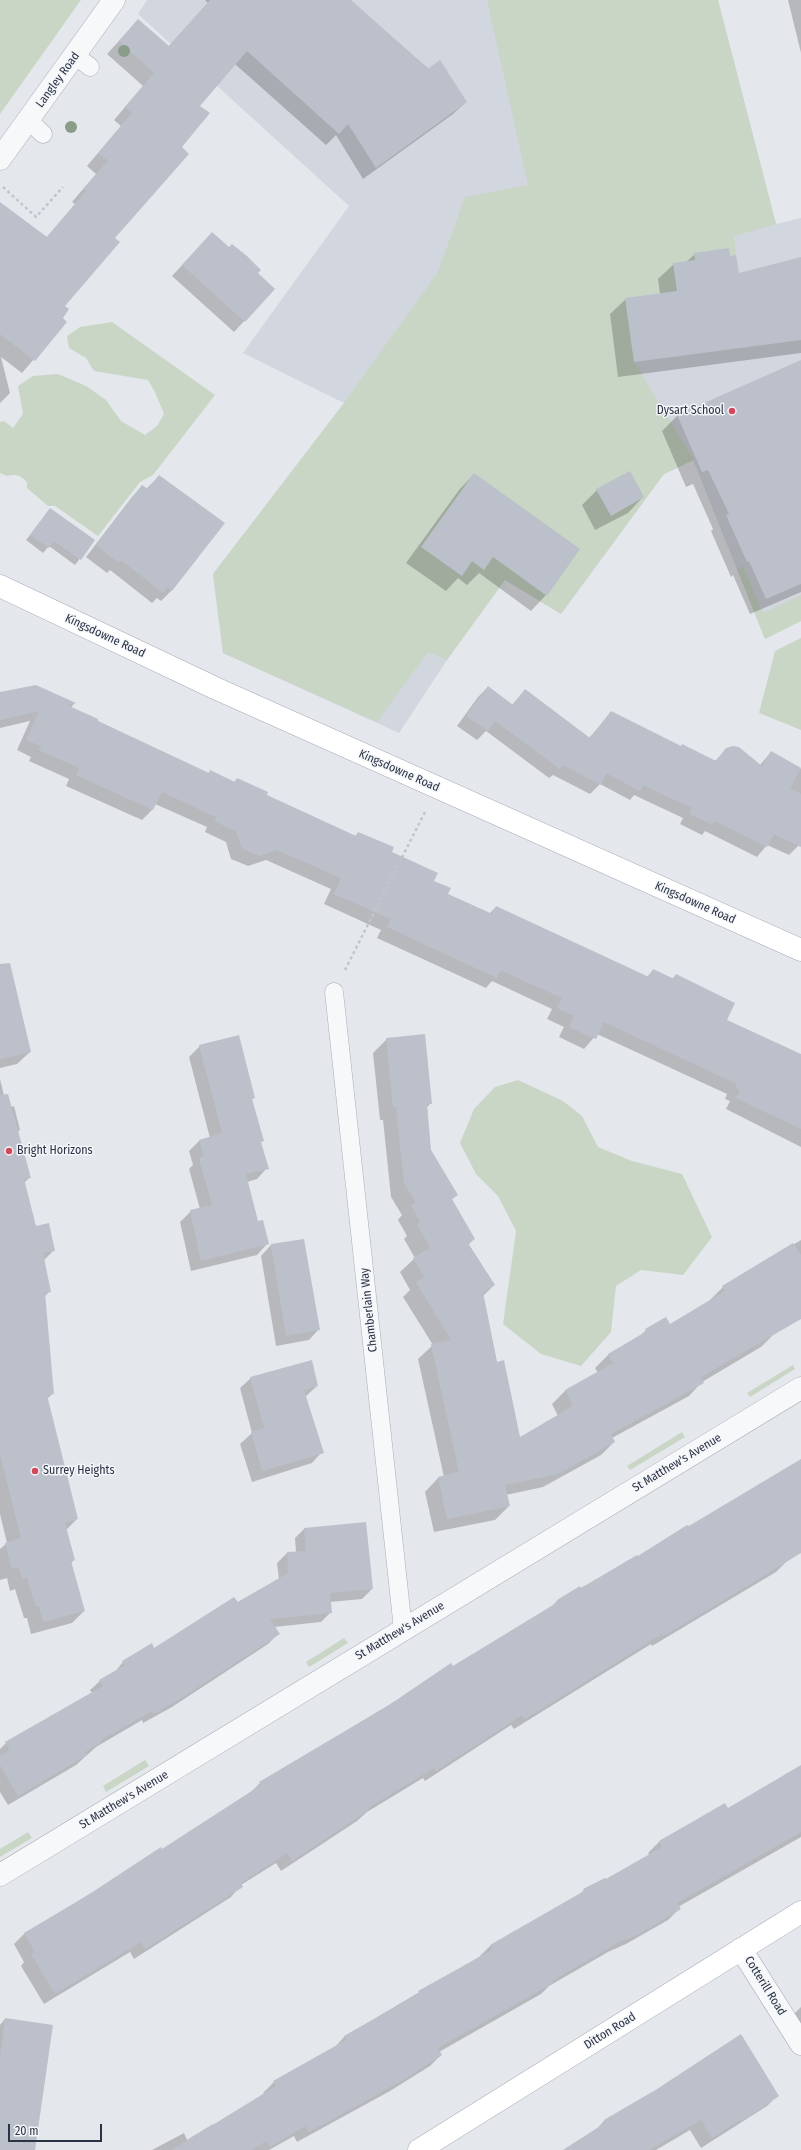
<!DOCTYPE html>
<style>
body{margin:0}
#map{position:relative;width:801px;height:2150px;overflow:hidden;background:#e4e7ec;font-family:"Fira Sans Condensed",sans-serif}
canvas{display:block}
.scale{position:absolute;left:8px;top:2124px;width:94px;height:18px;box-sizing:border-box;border:2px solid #2b3445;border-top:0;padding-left:5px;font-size:12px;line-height:14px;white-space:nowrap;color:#2b3445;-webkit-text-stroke:3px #f4f6f9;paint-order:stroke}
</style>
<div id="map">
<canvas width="801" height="2150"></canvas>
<div class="scale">20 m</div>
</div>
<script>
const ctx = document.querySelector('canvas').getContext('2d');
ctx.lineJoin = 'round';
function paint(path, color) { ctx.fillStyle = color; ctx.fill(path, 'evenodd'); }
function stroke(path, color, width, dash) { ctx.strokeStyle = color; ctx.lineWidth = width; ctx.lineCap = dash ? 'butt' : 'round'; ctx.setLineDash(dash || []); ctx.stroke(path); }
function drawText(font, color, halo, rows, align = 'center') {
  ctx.font = font + ' "Fira Sans Condensed",sans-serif'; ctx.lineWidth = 3; ctx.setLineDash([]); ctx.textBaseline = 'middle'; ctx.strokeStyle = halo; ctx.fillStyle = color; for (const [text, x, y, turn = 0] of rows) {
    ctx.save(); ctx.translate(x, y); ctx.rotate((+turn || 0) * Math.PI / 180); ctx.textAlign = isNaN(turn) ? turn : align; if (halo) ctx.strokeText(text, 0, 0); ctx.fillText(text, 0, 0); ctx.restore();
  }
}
paint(new Path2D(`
 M147 0H718L776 224 801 218V621L765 639 693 460 664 474 561 614 505 580 447 660 399 733 223 653 213 574 344 403 243 353 349 206 138 14Z`), '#d2d6de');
paint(new Path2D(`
 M0 0H81L0 114Z
 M487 0H718L776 224 734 236 736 255 730 256 729 248 695 253V260L673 263 677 291 625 298 634 362 694 460 664 474 561 614 505 580 447 660 428 652 377 722 223 653 213 574 344 403 438 272 465 197 528 185Z
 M112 322 215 395 153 475 140 482 98 536 55 506H48L27 488V482C20 475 16 474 7 476L0 473V422L4 421 13 428 23 414 18 386 33 376 58 374 86 386 106 400 121 421 145 435 157 426 164 414 155 392 148 380 94 371 86 358 69 348 67 336 80 327Z
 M743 566 763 613 801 595V621L765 639 737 569Z
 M801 638V730L759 713 775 651Z
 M518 1080 563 1101 582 1116 598 1147 632 1161 682 1174 712 1237 683 1275 641 1270 616 1286 611 1332 581 1366 541 1354 503 1324 516 1231 498 1196 476 1174 460 1143 474 1109 495 1087Z
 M793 1365 795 1369 750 1397 747 1393Z
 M682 1432 685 1437 630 1470 627 1466Z
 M344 1638 348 1643 309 1667 306 1662Z
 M145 1760 149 1766 106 1792 103 1786Z
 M28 1832 32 1838 0 1857V1849Z`), '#c9d6c5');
paint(new Path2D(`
 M205 0H350L466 102 453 114 363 179 336 135 326 145 235 64 199 106 180 147 64 306 61 318 66 322 22 373 1 357 10 393 0 403V208L46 238 75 204 72 202 96 174 87 166 121 126 114 120 143 86 107 54 138 20 168 47 208 3Z
 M788 0H801V53Z
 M212 233 274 289 234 332 172 276Z
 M695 254 729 257 738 274 801 258V353L618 377 610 314 626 299 660 294 658 279 674 264 686 262Z
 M801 361V592L750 614 733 575 731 577 711 531 713 529 693 484 686 487 662 431 677 416Z
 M474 474 546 595 531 611 479 573 467 585 458 578 446 591 406 563 459 490Z
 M159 476 172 590 161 601 157 598 152 603 110 570 107 573 86 557 132 497 142 486 146 489Z
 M597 490 643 497 628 513 595 530 582 505Z
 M50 509 94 540 75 565 49 546 43 553 26 540Z
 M488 687 512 705 525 690 589 738 612 712 680 747 715 761 727 749 760 765 771 752 801 769V843L789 855 767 845 757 857 705 831 702 835 680 824 683 818 634 795 630 800 600 784 590 794 553 775 549 778 486 731 477 740 457 726 478 697Z
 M0 694 75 703 70 708 208 774 210 771 234 782 237 779 265 796 355 836 358 833 433 881 447 894 490 913 496 907 647 977 653 970 672 979 676 975 726 1021 801 1055V1147L726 1109 730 1101 725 1099 727 1094 597 1034 584 1049 559 1037 564 1027 547 1019 552 1009 492 981 486 988 377 938 381 930 324 904 331 889 266 860 248 866 231 859 226 842 205 832 207 827 155 804 152 810 142 820 66 786 69 779 29 761 31 757 17 750 30 721 0 728Z
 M0 1007 30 1052 17 1064 0 1068Z
 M387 1039 431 1103 426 1108 430 1150 456 1195 451 1200 474 1239 468 1245 494 1285 483 1296 497 1363 519 1438 558 1416 552 1404 565 1391 598 1373 595 1368 609 1354 638 1338 646 1330 670 1326 709 1301 723 1287 801 1240V1315L774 1334 761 1347 702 1382 689 1396 612 1438 614 1442 601 1455 543 1487 506 1495 509 1506 495 1520 434 1532 425 1492 438 1478 444 1477 418 1359 433 1345 403 1297 410 1290 400 1272 415 1258 404 1239 407 1236 398 1220 402 1215 391 1197 383 1120H380L373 1053Z
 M200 1046 254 1098 251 1100 263 1141 260 1143 267 1168 257 1179 247 1182 257 1223 267 1244 257 1255 191 1271 180 1222 191 1211 200 1209 189 1169 193 1165 189 1151 200 1140 210 1138 189 1057Z
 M0 1079 7 1108 14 1106 20 1130 17 1132 30 1177 24 1183 36 1227 54 1250 44 1260 50 1291 44 1297 53 1393 47 1399 77 1519 66 1530 74 1560 71 1563 84 1611 72 1623 31 1634 27 1618H24L15 1589 10 1591 7 1578 0 1580V1549L7 1543 0 1514Z
 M271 1245 319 1329 309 1340 276 1346 261 1256Z
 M251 1378 317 1386 305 1397 322 1452 312 1463 252 1482 240 1444 252 1433 240 1388Z
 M801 1460V1529L787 1561 776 1572 652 1646 651 1644 514 1729 511 1725 425 1781 423 1778 367 1812 357 1821 281 1871 276 1863 241 1885 231 1897 134 1959 130 1952 44 2004 21 1966 24 1962 14 1944 24 1934 162 1850 251 1792 260 1783 551 1607 558 1600 638 1558Z
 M305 1528 372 1589 362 1599 330 1602 331 1612 321 1622 274 1627 278 1634 268 1644 172 1707 143 1723 142 1720 96 1747 76 1765 8 1805 0 1792V1749L6 1743 92 1693 90 1690 100 1681 114 1673 123 1662 154 1649 279 1579 277 1563 287 1553 296 1552 295 1538Z
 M801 1768V1837L678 1907 679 1909 668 1920 626 1944 608 1952 549 1986 541 1994 439 2052 441 2055 430 2066 390 2091 297 2142 294 2136 269 2150H152L184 2133 187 2140 213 2124 214 2126 264 2095 263 2093 274 2082 334 2048 345 2036 479 1957 490 1946 578 1896 584 1890 605 1881 650 1856 648 1853 659 1842 724 1804 727 1810Z
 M801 2007V2024L794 2014Z
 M5 2019 34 2150H0V2025Z
 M658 2090 778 2095 767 2106 701 2148 690 2130 656 2150H567L594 2132 604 2121Z`), '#0003');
paint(new Path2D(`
 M210 0H351L428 69 440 60 467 102 376 168 348 124 339 134 247 51 200 106 210 113 182 147 189 154 115 238 120 242 65 306 69 309 63 318 67 322 35 361 0 334V202L47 237 86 191 83 189 108 161 98 153 132 113 125 107 154 73 119 41 138 19 169 46Z
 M212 232 229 247 232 244 247 256 261 270 258 273 275 289 245 322 182 265Z
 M729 248 730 256 736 255 739 273 801 257V340L634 362 625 298 677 291 673 263 695 260 694 253Z
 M801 360V584L766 599 749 561 747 562 726 515 729 514 708 470 702 472 677 415Z
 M630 471 644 497 611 516 596 489Z
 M474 473 580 549 547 596 493 557 484 570 472 561 462 576 421 547Z
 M159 475 225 523 172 591 167 587 163 593 121 560 119 563 96 545 142 485 148 489Z
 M50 508 95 540 81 560 54 541 49 548 30 535Z
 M36 685 76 703 67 705 98 719V721L209 773 210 770 235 782 237 778 268 792 267 795 356 836 358 832 394 847 392 852 438 873 434 881 451 888 448 894 492 914 496 906 649 977 653 969 674 979 676 974 735 1003 727 1020 801 1054V1129L736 1098 740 1090 735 1088 737 1084 604 1022 596 1039 569 1027 574 1016 557 1008 562 998 500 970 497 978 387 927 391 919 334 894 341 878 277 850 259 856 242 848 236 831 214 821 216 817 162 792 153 810 76 775 79 768 39 750 41 746 26 740 39 711 0 720V692Z
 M488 686 513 705 525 689 590 738 611 711 681 746 682 744 716 761 726 748 733 746 739 747 762 766 771 751 801 768 790 788 801 794V847L774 834 767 847 715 821 713 825 689 814 692 808 643 785 640 791 606 773 601 785 563 765 560 769 495 721 488 731 466 716Z
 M10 963 31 1052 0 1059V964Z
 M425 1034 432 1104H427L431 1150 458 1195 452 1199 475 1239 468 1243 495 1285 483 1292 497 1362 504 1360 520 1437 573 1406 565 1390 613 1363 608 1354 647 1331 645 1329 666 1317 670 1324 725 1291 722 1286 793 1243 801 1255V1319L701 1377 704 1383 611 1434 615 1442 558 1474 505 1485 510 1506 447 1519 438 1477 459 1472 431 1344 451 1340 416 1282 424 1277 413 1258 430 1248 417 1224 420 1222 411 1205 416 1203 404 1183 396 1107H393L386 1038Z
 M239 1035 255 1098 252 1099 264 1141 261 1142 269 1169 246 1174 258 1221 263 1220 269 1244 201 1261 190 1210 212 1205 199 1158 204 1156 199 1140 222 1133 199 1045Z
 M8 1094 31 1178 24 1179 36 1226 49 1223 55 1251 43 1253 51 1292 45 1293 54 1394 47 1395 78 1519 65 1523 75 1560 71 1561 85 1611 43 1622 39 1606 36 1607 27 1578 22 1579 19 1567 12 1569 5 1543 21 1538 0 1455V1095Z
 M304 1239 320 1330 286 1336 271 1244Z
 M312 1360 318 1386 304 1390 324 1453 262 1471 251 1432 264 1428 250 1377Z
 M801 1459V1553L716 1605 663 1636 662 1634 525 1719 522 1715 436 1771 434 1768 368 1808 369 1810 292 1861 287 1853 241 1883 243 1887 145 1949 141 1942 55 1994 31 1954 35 1952 24 1933 88 1895 161 1847 162 1849 261 1785 259 1782 389 1705 451 1663 453 1666 558 1602 557 1600 580 1586 581 1588 637 1555 638 1556 687 1525 689 1526Z
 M366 1522 373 1589 330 1593 332 1613 270 1619 280 1634 183 1697 154 1714 152 1711 101 1740 102 1742 85 1752 87 1755 18 1796 0 1765V1756L10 1750 5 1742 103 1686 99 1680 125 1665 122 1661 152 1643 154 1648 234 1597 238 1602 288 1573 287 1552 306 1551 304 1528Z
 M801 1765V1832L677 1903 681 1909 639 1934 621 1941 552 1981 553 1983 438 2048 442 2055 403 2080 309 2132 305 2126 270 2147 266 2141 252 2150H172L276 2086 273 2081 346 2040 344 2036 420 1993 418 1991 492 1950 490 1945 584 1891 583 1889 605 1878 606 1879 662 1847 659 1841 725 1803 728 1808Z
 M5 2018 53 2025 35 2150H0V2059Z
 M741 2034 779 2096 741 2122 740 2120 712 2138 701 2120 649 2150H563L605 2123 604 2120 657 2089Z`), '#bbc0ca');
const service = new Path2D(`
 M76 56 90 67
 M29 121 43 134
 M334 992 403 1629`);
const minor = new Path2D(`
 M0 159 114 0
 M0 1875 801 1388
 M741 1949 801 2044`);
const secondary = new Path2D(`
 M419 2150 801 1912`);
const primary = new Path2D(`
 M0 586 215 688 801 950`);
stroke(service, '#a9aeb7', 19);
stroke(minor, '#a9aeb7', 23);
stroke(secondary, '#a9aeb7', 23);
stroke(primary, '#a3abb8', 23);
stroke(new Path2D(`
 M3 187 36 217 63 187
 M345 970 425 812`), '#c2c5cb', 2.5, [3, 3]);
stroke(service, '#f7f8fa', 18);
stroke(minor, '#f7f8fa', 22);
stroke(secondary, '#fff', 22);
stroke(primary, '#fff', 22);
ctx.fillStyle = '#899d89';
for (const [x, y] of [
 [124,51],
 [71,127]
]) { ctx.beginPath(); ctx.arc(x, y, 6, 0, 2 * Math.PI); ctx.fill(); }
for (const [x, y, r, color] of [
 [732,411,4,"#d1495b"],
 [9,1151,4,"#d1495b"],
 [35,1471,4,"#d1495b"]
]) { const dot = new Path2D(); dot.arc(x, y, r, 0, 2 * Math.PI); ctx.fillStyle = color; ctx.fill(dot); stroke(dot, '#f4f6f9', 1.5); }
drawText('12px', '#2b3445', '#f4f6f9', [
 ["Langley Road",58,80,-54],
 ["Kingsdowne Road",105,636,25],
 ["Kingsdowne Road",399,771,24],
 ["Kingsdowne Road",695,903,24],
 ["Chamberlain Way",369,1310,-96],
 ["St Matthew's Avenue",677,1463,-31],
 ["St Matthew's Avenue",400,1631,-31],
 ["St Matthew's Avenue",124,1800,-31],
 ["Cotterill Road",765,1986,58],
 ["Ditton Road",610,2031,-32]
]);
drawText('12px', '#2b3445', '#f4f6f9', [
 ["Dysart School",724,411,"right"],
 ["Bright Horizons",17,1151],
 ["Surrey Heights",43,1471]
], 'left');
</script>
